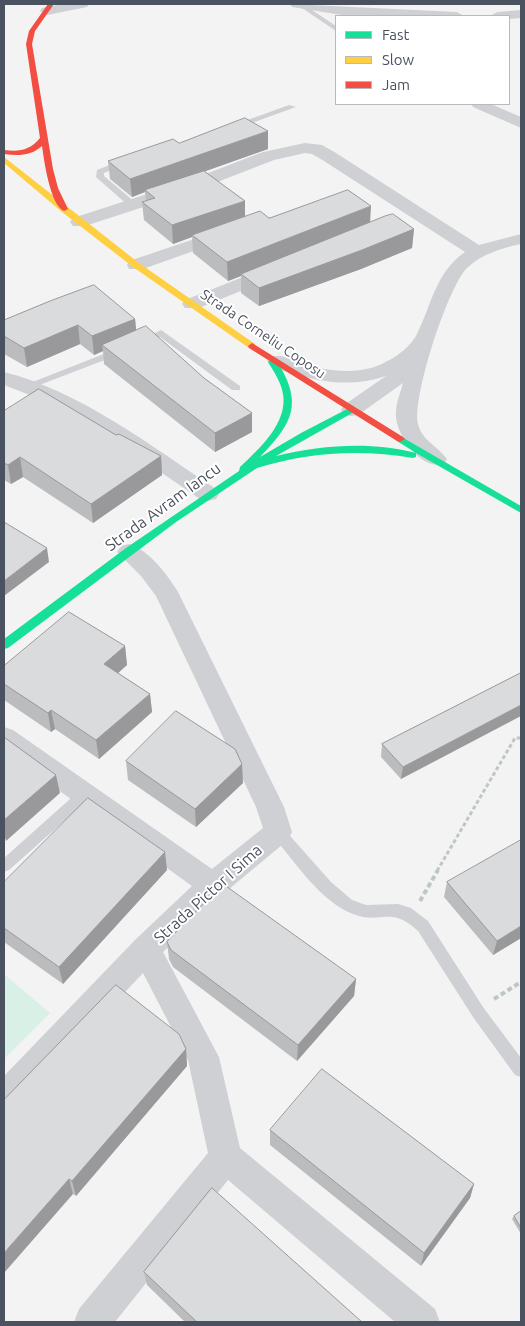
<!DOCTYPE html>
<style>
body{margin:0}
#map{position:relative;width:525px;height:1326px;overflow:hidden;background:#f3f3f3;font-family:Ubuntu,sans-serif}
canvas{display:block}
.frame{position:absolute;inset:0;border:5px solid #4a515f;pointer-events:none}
.legend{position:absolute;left:335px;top:15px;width:175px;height:90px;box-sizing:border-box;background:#fff;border:1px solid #b7b9bf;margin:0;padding:6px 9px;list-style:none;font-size:15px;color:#4a515f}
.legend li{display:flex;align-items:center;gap:10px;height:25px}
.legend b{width:25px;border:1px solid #b7b9bf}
</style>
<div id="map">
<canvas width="525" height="1326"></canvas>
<div class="frame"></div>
<ul class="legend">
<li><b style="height:6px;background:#16e098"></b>Fast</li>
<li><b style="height:6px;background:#ffcf43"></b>Slow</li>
<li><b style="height:6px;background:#f24e42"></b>Jam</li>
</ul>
</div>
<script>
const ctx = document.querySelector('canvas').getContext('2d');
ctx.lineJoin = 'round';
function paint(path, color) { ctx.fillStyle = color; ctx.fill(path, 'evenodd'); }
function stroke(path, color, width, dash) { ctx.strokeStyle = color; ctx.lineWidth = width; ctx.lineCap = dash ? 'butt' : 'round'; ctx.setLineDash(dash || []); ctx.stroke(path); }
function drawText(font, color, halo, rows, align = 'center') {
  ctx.font = font + ' Ubuntu,sans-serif'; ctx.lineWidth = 4; ctx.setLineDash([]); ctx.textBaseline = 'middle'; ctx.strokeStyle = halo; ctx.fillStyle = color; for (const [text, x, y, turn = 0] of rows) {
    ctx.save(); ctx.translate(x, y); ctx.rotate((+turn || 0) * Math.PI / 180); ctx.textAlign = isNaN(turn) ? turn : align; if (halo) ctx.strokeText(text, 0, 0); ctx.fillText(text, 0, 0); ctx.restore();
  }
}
paint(new Path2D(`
 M4 974 50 1013 4 1059Z`), '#d9f0e7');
stroke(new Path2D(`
 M437 871 515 738H521`), '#bdc7c6', 3, [4, 2.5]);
stroke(new Path2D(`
 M420 901 438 870
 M494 999 521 982`), '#bdc7c6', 4, [5, 3]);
paint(new Path2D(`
 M296 4H303L336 26V31Z
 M289 105 296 107 238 128 231 126Z
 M122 160 129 162 104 173V176L136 203V207H130L96 177 97 170Z
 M161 330 240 386V390H232L160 337 142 345 137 342Z
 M119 348 124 351 123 353 29 389 25 390 20 387Z
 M84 790 89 791 91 795 89 799 9 870 4 872V858L79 791Z
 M278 826 283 828 331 882 352 900 366 905 398 904 411 908 428 921 483 1007 521 1058V1077L515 1075 473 1017 418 931C390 905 381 925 353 914 321 902 294 861 273 836L271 832 273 828Z`), '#cfd0d3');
paint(new Path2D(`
 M62 4H89L87 7 47 15 40 11 42 8Z
 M290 4 457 12 464 16H348L292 7Z
 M521 10V18L509 19V16H490L497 12Z
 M471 104H491L521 117V128L473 107Z
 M305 143 322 145 336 153 479 245 521 234V244C502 248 481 254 466 269 447 290 412 397 418 424 422 441 438 446 447 459L444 464C421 470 398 438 396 417 395 405 400 394 403 383L358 415 351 416 344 415 341 410 344 405 386 376C354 387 323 383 291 373 283 371 272 368 267 361L270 357C284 353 297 362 310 366 329 371 352 373 371 368 388 363 409 350 417 334 432 304 435 273 465 252L324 161 312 154 305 153 274 160 202 188 85 226H73L70 222 73 218 190 180 263 152Z
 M224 229 230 230 233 234 230 238 143 269H129L127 265 129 261Z
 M273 265 280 267 282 271 280 275 199 308H185L182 304 185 300Z
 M4 372C78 390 153 447 216 489L219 494 216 499 208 501 200 499 108 436 40 399 4 385Z
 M129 544C149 550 167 574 178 592L284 807 292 832 288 840 223 894 163 952 219 1057 240 1148 435 1309 440 1322H395L228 1180 115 1322H74L79 1309 208 1153 188 1060 143 973 15 1109 4 1113V1076L135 940 192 886 4 751V727L13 730 212 869 263 828 256 807 156 596 141 576 117 552 121 546Z`), '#cfd0d3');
paint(new Path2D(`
 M273 359 276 360C304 403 293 423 260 457L301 433 351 407 354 408V412L276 456C321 445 371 441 416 453L397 441 395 439 400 436 521 506V513L416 453V457L413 458C360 449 309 452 257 468L176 522 8 648 4 649V639L126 548 239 471 240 467C259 449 288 423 283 394 281 382 274 372 268 362Z`), '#16e098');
paint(new Path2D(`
 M4 157 139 263 255 344V348H249L133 267 62 212 4 163Z`), '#ffcf43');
paint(new Path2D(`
 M48 4H54L35 31 32 44 53 169 58 188 68 209 64 211C50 205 44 160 42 146 31 156 18 156 4 154V150C20 152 30 150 40 138L26 44 29 31Z
 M252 343 403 437 405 439 400 442 397 441 249 348 248 346Z`), '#f24e42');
paint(new Path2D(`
 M179 143 268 149 204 171 245 201V216L370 222 414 229 412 248 361 269 259 306 241 293V276L228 281 193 253 192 237 173 244 144 220 142 202 146 201 145 192 132 197 110 179 108 161Z
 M135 319 136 330 252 413V432L215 452 104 364 103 351 94 355 80 344 27 367 4 354V320Z
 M4 411 116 435 161 456 162 475 93 523 23 477 11 484 4 480Z
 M125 646 127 665 118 673 150 694 152 712 99 759 55 729 51 732 4 700V666Z
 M521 673 401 779 381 757 382 744Z
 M126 761 243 783 196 827 128 780Z
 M167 870 63 984 4 942V882Z
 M447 882 521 938 493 955 444 897Z
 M167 942 356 979 354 996 297 1061 173 967 169 959Z
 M186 1049 187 1066 76 1196 73 1194 4 1100Z
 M270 1130 474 1184 470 1198 421 1266 270 1145Z
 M521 1211V1234L512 1219 514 1216Z
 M144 1272 362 1322H185L147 1285Z`), '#bbbcbe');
paint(new Path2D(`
 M268 131V149L147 192 145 190V192L132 197 130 179Z
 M245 201V219L192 235V237L173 244 172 225Z
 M371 206 370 224 241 274V276L228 281 227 262Z
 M414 229 412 248 361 269 259 306V288Z
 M135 319 137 338 102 345 103 351 94 355 92 336Z
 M78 325 80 344 27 367 24 348Z
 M252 413V432L215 452V433Z
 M161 456 162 475 93 523 91 504Z
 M20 457 23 477 11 484 8 465Z
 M47 548 49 562 4 596V581Z
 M125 646 127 665 107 683 104 664Z
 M150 694 152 712 99 759 96 740Z
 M521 705V716L401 779 403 767Z
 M51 710 55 729 51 732 48 713Z
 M242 764 243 783 196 827 195 809Z
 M56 775 60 793 6 841 4 834V820Z
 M165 852 167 870 63 984 59 967Z
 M521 926V938L493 955 497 941Z
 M356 979 354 996 297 1061 298 1045Z
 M186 1049 187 1066 76 1196 72 1181Z
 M69 1179 73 1194 4 1273V1253Z
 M474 1184 470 1198 421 1266 424 1253Z`), '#99999b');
const building = new Path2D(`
 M245 118 268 131 130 179 108 161 173 139 179 143Z
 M204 171 245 201 172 225 142 202 155 198 145 190Z
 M348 190 371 206 227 262 192 235 260 211 269 218Z
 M393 214 414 229 362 250 259 288 241 274 385 216Z
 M94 285 135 319 92 336 78 325 24 348 4 336V320L50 301Z
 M146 326 204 378 252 413 215 433 102 345Z
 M39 389 116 435 119 434 161 456 91 504 20 457 8 465 4 463V411Z
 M4 522 47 548 4 581Z
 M69 612 125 646 104 664 150 694 96 740 51 710 48 713 4 684V666Z
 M521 673V705L403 767 382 744Z
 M176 711 235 749 242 764 195 809 126 761Z
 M4 737 56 775 4 820Z
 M88 798 165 852 59 967 4 928V882Z
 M521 840V926L497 941 447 882Z
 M223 884 356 979 298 1045 171 950 167 942Z
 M116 985 179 1034 186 1049 72 1181 69 1179 4 1253V1100Z
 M322 1069 474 1184 424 1253 270 1130Z
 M212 1188 362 1322H197L144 1272Z
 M521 1211V1228L514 1216Z`);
paint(building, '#dadbdd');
stroke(building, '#99999b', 1);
drawText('14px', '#4a515f', '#fff', [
 ["Strada Corneliu Coposu",263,334,34]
]);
drawText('16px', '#4a515f', '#fff', [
 ["Strada Avram Iancu",163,507,-36],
 ["Strada Pictor I Sima",208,894,-42]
]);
</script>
